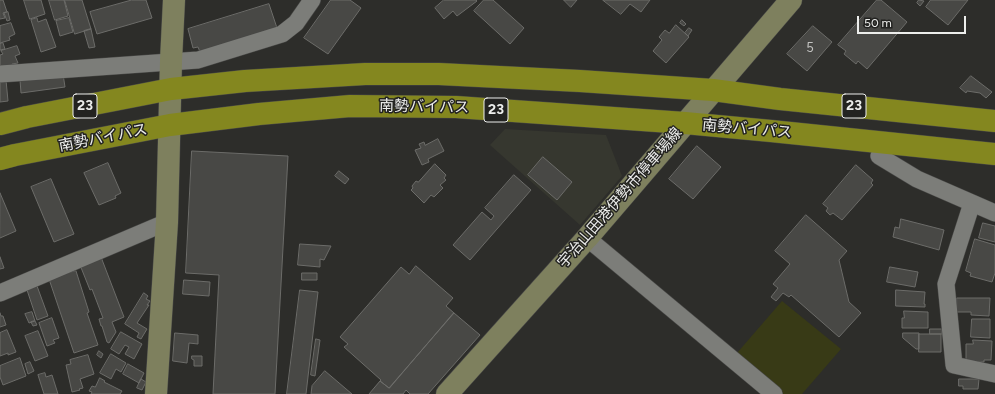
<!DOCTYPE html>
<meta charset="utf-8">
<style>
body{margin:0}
#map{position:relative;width:995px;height:394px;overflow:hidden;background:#2d2d2a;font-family:Figtree,sans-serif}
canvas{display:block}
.scale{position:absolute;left:857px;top:16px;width:109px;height:18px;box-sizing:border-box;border:2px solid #edeeec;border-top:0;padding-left:5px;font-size:12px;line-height:14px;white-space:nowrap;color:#edeeec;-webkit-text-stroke:3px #232321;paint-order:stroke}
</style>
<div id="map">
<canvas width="995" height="394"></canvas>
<div class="scale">50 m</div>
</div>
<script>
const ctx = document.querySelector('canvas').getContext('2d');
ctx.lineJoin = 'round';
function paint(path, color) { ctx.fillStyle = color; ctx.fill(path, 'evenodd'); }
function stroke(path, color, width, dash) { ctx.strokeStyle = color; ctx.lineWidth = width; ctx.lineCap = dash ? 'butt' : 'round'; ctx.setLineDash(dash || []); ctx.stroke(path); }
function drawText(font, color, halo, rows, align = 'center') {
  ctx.font = font + ' Figtree,"Noto Sans JP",sans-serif'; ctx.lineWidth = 3; ctx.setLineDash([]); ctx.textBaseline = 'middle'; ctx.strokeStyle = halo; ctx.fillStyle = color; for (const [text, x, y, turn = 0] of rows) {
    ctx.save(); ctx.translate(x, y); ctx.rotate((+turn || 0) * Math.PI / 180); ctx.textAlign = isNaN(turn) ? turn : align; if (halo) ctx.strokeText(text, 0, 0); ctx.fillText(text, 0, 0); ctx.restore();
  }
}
paint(new Path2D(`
 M505 129 606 135 622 176 580 225 490 145Z`), '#36372f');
paint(new Path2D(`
 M782 301 841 349 802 394H783L737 353Z`), '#383a16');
const building = new Path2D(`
 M0 0H3L7 12 3 13 5 18 0 19Z
 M24 0H41L45 14 30 19Z
 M49 0H64L68 16 55 20Z
 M65 0H82L91 29 75 34Z
 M132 0H146L152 18 97 34 90 12Z
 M331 0H350L361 8 328 54 304 38Z
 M444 0H476L477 1 457 16 453 11 444 19 435 8Z
 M484 0H493L524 28 510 44 474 11Z
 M564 0H577L571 7Z
 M603 0H650L641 12 630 4 621 14Z
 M877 0H881L907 22 867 69 858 61 856 64 844 54 846 51 838 45Z
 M919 0 924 1 920 6 917 3Z
 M931 0H968L948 25 926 7Z
 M269 4 277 28 200 52 198 47 193 48 188 29Z
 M8 12 10 20 7 21 4 13Z
 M37 18 38 22 46 19 56 47 41 52 31 20Z
 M69 18 73 32 60 36 56 21Z
 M682 20 686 24 684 26 680 23Z
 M11 23 15 34 9 37 10 40 0 43V26Z
 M676 25 689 37 666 63 653 51 662 40 659 37 665 30 669 33Z
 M813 26 832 42 807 71 787 54Z
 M689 28 692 30 688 36 685 33Z
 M91 29 95 47 89 48 84 31Z
 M3 43 5 49 0 50V44Z
 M17 46 20 54 15 56 18 63 12 64 13 67H0V55L3 54 1 51Z
 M63 74 65 87 21 93 20 80Z
 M971 76 992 92 986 98 980 93 967 91 966 93 960 88Z
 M6 80 8 101 0 102V81Z
 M438 139 444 151 428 159 429 162 422 165 415 150 421 148 419 144 424 142 425 145Z
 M697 146 721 167 693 199 669 179Z
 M192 151 288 156 275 394H213L219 275 186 273Z
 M543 157 572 182 557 200 528 175Z
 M108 163 121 193 115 196 116 198 99 205 84 173Z
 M435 164 446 175 444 178 446 180 440 185 443 188 434 197 431 195 424 203 411 190 413 188 412 186 416 181 418 182Z
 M856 165 873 180 871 183 873 185 842 220 833 213 830 215 826 211 828 208 823 204Z
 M339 171 349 179 345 184 335 176Z
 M514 175 531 190 470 260 453 245 482 212 491 220 494 216 485 208Z
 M51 179 74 234 54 242 31 187Z
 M0 193 16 231 0 238Z
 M806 215 847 251 839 260 849 302 861 313 839 337 791 295 789 297 783 293 776 301 771 297 778 288 773 284 790 264 775 251Z
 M901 219 944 230 939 250 893 237 895 227 899 228Z
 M983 223 995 226V242L979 238Z
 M975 239 995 245V273L992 282 970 276 971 273 966 271Z
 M300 244 331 246 324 260 320 259V267L298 265Z
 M0 257 4 268 0 269Z
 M101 257 124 317 112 322 116 332 109 343 107 342 102 326H101L99 319 103 318 92 289 90 290 80 265Z
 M416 266 453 298 446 306 454 313 389 388 380 381 381 380 344 347 348 344 340 337 401 267 409 274Z
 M890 267 918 272 915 287 887 282Z
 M76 271 89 312 87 313 98 345 74 353 49 279Z
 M302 273H317V280H302Z
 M184 280 210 282 209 296 183 294Z
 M37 286 48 316 37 320 27 290Z
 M300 290 318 292 314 325 306 394H287Z
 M896 290 925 292 924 304H925V307L896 306Z
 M144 293 148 296 146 299 150 301 147 305H149L137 323 147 329 141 339 137 337 139 333 125 324Z
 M957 298H990L989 316 971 315V312H957Z
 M904 311 928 312V328H902V318H904Z
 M32 312 35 321 29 323 25 314Z
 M0 313 1 316H3L6 325 0 327Z
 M454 313 480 335 428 394H410L406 390 403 394H369L380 381 389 388Z
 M52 318 59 338 53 340 55 343 47 346 39 323Z
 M972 319H990V338L971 337Z
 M35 321 37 325 33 326 31 322Z
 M930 329H942V334H930Z
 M7 330 16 352 8 355V353L0 356V333Z
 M38 331 48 356 35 361 25 336Z
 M121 332 142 344 134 359 125 354 129 347 125 345 119 354 111 349Z
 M175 333 198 335V344L189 343 187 363 173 361Z
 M903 333H919V349H916L903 338Z
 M919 334H941V352H919Z
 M316 339 320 340 315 376 311 375Z
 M973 340 992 341 991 360H984V362H966V344H973Z
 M99 351 103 354 101 358 97 355Z
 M111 354 126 363 121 372 116 369 111 379 100 373Z
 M88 355 94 374 80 379 83 388 79 389 80 390 72 392 66 365 71 364 70 360Z
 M192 356H202V366H194V360L192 359Z
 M20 358 26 376 3 385 0 377V366Z
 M30 362 34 371 28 374 25 364Z
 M128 364 144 373 139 383 123 374Z
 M325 371 352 394H311L312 386Z
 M45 373 46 377 52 375 58 394H44L38 375Z
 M100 378 105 381 104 382 122 391 120 394H91L92 392 89 391 92 386 95 387Z
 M141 379 146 382 142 390 137 388Z
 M959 379H979L978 389H963V386H959Z`);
paint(building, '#484845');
stroke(building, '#6c6c69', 1);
const street = new Path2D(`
 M0 74 198 60 282 34 296 23 312 0
 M879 156 917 179 995 213
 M972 203 946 284 954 365 995 374
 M587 238 774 394
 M0 293 167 222`);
const secondary = new Path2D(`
 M156 394 167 222 171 61 174 0
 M447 394 587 238 791 0`);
const highway = new Path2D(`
 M0 124 27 117 171 89 245 81 365 74H439L580 81 713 90 780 99 995 121
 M0 159 15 155 170 125 259 114 350 106 456 107 685 123 771 131 995 154`);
stroke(street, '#494947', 18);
stroke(secondary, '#494947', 23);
stroke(highway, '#494947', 23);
stroke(street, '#7c7d79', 17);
stroke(secondary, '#7e805e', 22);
stroke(highway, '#84871f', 22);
drawText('13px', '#c4c4c2', null, [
 ["5",810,48]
]);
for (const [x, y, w] of [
 [85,106,24],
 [854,106,24],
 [496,110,24]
]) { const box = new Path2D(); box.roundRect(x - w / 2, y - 12, w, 24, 3); ctx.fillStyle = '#232321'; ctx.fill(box); stroke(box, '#edeeec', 1); }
drawText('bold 14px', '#edeeec', null, [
 ["23",85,106],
 ["23",854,106],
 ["23",496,110]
]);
drawText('15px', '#edeeec', '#232321', [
 ["南勢バイパス",424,107,1],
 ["南勢バイパス",747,129,5],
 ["南勢バイパス",103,138,-11],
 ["宇治山田港伊勢市停車場線",620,198,-49]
]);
</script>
